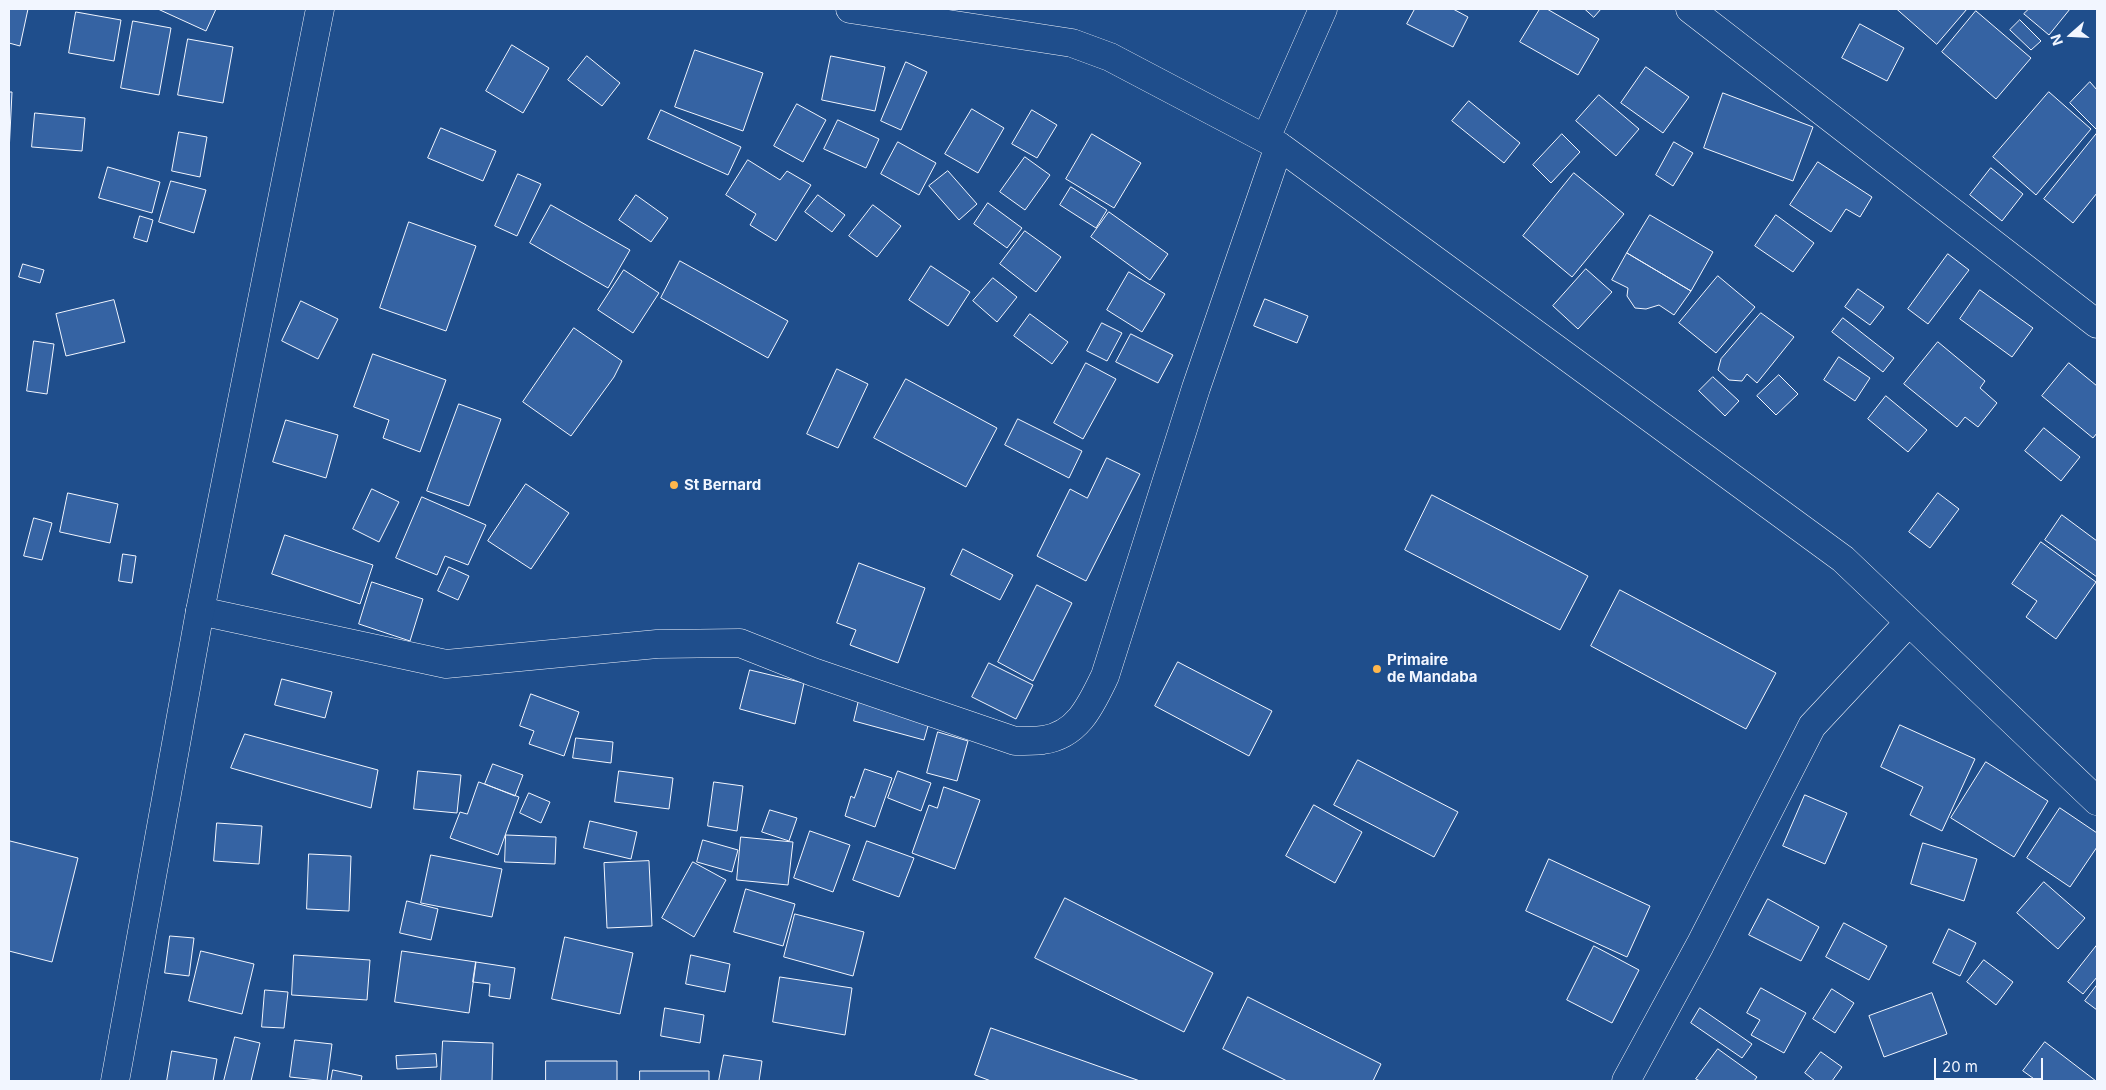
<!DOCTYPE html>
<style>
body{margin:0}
#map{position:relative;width:2106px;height:1090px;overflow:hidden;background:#1f4e8c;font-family:Inter,sans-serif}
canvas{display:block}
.frame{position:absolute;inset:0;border:10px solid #f2f6ff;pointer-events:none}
.north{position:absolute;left:2046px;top:10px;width:50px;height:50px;-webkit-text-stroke:4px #1f4e8c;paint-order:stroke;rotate:251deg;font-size:14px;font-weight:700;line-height:20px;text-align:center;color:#f2f6ff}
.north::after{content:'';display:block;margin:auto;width:18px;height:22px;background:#f2f6ff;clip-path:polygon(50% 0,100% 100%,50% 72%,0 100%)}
.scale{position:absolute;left:1934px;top:1058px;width:109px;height:22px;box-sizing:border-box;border:2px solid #f2f6ff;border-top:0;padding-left:6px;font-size:15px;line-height:18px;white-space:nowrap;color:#f2f6ff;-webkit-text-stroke:4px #1f4e8c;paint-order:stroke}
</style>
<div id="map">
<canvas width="2106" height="1090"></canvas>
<div class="frame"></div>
<div class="north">N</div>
<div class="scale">20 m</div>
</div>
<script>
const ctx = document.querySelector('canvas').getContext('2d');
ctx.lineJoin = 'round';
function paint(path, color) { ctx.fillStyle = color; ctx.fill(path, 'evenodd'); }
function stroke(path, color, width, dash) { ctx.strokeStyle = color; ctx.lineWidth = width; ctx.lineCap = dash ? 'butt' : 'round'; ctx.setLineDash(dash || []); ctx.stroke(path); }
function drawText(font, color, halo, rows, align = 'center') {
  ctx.font = font + ' Inter,sans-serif'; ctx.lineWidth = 4; ctx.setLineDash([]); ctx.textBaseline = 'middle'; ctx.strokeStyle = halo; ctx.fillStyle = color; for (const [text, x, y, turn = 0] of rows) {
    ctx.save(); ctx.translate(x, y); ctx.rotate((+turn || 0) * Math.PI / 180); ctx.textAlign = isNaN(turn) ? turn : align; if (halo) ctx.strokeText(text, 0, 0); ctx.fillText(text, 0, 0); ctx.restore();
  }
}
const building = new Path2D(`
 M9 9H28L20 46 9 43Z
 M161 9H216L206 31 160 10Z
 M1415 9H1453L1468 17 1453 47 1407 24Z
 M1540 9H1547L1599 39 1578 75 1520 42Z
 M1585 9H1601L1594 17Z
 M1897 9H1967L1937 44Z
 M2029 9H2070L2049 35 2024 14Z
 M1976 11 2031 58 1996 99 1942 52Z
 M76 12 121 20 114 61 69 53Z
 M2020 20 2041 41 2031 50 2010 30Z
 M133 21 171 28 159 95 121 88Z
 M1860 24 1904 48 1887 81 1842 58Z
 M188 39 233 47 223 103 178 95Z
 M512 45 549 68 523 113 486 91Z
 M695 50 763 73 743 131 675 107Z
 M587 56 620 83 602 106 568 80Z
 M831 56 885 67 875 111 822 100Z
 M906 62 927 72 901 130 881 121Z
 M1646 67 1689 97 1663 133 1621 103Z
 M2090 82 2097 90V130L2070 103Z
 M9 92H12L9 153Z
 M2049 92 2091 129 2036 195 1993 157Z
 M1723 93 1813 127 1793 181 1704 148Z
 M1599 95 1639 129 1616 156 1576 121Z
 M1469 101 1520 143 1504 163 1452 121Z
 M797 104 826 120 803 162 774 146Z
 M972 109 1004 128 978 173 945 154Z
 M661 110 741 147 728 175 648 139Z
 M1032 110 1057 125 1037 158 1012 144Z
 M35 113 85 118 82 151 32 147Z
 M838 120 879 139 866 168 824 149Z
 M441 128 496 151 483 181 428 158Z
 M179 132 207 137 200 177 172 171Z
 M2097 133V193L2073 223 2044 199Z
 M1092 134 1141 163 1114 208 1066 179Z
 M1562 134 1580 152 1551 183 1533 165Z
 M898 142 936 163 919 195 881 174Z
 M1674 142 1693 153 1673 186 1656 175Z
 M1025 157 1050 175 1025 210 1000 192Z
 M748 160 780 180 787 171 811 185 776 241 750 225 756 214 726 195Z
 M1818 162 1872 197 1860 217 1846 209 1831 232 1790 205Z
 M108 167 160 182 152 213 99 198Z
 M1991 168 2023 194 2002 221 1970 195Z
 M948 171 977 204 959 220 929 186Z
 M1574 173 1624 214 1572 277 1523 236Z
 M518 174 541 184 517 236 495 226Z
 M171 181 206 190 194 233 159 222Z
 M1071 187 1107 210 1096 228 1060 205Z
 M636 195 668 218 651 242 619 220Z
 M818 195 845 215 832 232 805 212Z
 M988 203 1022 228 1007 248 974 224Z
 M551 205 630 250 608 288 530 243Z
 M873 205 901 226 877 257 849 236Z
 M1109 212 1168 254 1150 280 1091 237Z
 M1650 215 1713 252 1691 291 1627 253Z
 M1776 215 1814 243 1793 272 1755 246Z
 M140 216 153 220 147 242 134 238Z
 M409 222 476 246 446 331 380 308Z
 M1025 231 1061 257 1036 292 1000 264Z
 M1627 253 1691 291 1674 315 1659 305 1646 309 1635 308 1627 296 1628 288 1612 280Z
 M1948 254 1969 270 1928 324 1908 309Z
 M680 261 788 321 768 358 661 298Z
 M23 264 44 270 40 283 19 277Z
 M931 266 970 292 948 326 909 300Z
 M1586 269 1612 292 1578 329 1553 306Z
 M624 270 659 293 633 333 598 310Z
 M1129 272 1165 294 1142 332 1107 310Z
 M1718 276 1755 307 1716 353 1679 323Z
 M993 278 1017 297 997 322 973 301Z
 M1858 289 1884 307 1870 325 1845 307Z
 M1980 290 2033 328 2012 357 1960 319Z
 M1265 299 1308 316 1297 343 1254 326Z
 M114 300 125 342 66 356 56 314Z
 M301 301 338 319 318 359 282 341Z
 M1761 313 1794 337 1757 383 1747 374 1742 381 1729 380 1718 370 1721 359Z
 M1030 314 1068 342 1052 364 1014 336Z
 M1843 318 1894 358 1883 372 1832 332Z
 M1102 323 1122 333 1107 361 1087 351Z
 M574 328 622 361 614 377 571 436 523 402Z
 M1131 334 1173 355 1158 383 1116 362Z
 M34 341 54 344 47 394 27 391Z
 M1938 342 1985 381 1980 388 1997 403 1978 427 1965 417 1957 427 1904 384Z
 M373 354 446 380 420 452 383 438 389 420 354 407Z
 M1839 357 1870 378 1855 401 1824 380Z
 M1086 363 1116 379 1083 439 1054 423Z
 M2069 363 2097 386V433L2093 438 2042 396Z
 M837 369 868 384 838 448 807 434Z
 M1779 375 1798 394 1776 415 1757 396Z
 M1713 377 1739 401 1725 416 1699 391Z
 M906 379 997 428 966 487 874 438Z
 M1886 396 1927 430 1908 452 1868 419Z
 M459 404 501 419 469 506 427 491Z
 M1018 419 1082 451 1069 478 1005 445Z
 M286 420 338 435 326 478 273 462Z
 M2044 428 2080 457 2061 481 2025 451Z
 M1107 458 1140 474 1086 581 1037 556 1070 489 1087 498Z
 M526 484 569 513 531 569 488 541Z
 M372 489 399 502 379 542 353 529Z
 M68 493 118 504 110 543 60 532Z
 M1938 493 1959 509 1930 548 1909 532Z
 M1432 495 1588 576 1560 630 1405 550Z
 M422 497 486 525 468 565 445 556 437 575 396 558Z
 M2062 515 2097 541V577L2045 540Z
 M34 518 52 523 42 560 24 556Z
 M285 535 373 565 360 604 272 574Z
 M2041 542 2096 582 2056 639 2026 617 2037 601 2012 584Z
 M963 549 1013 575 1000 600 951 575Z
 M123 554 136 556 132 583 119 581Z
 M859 563 925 588 898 663 850 645 856 630 837 623Z
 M449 567 469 576 458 600 438 591Z
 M372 582 423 599 410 641 359 624Z
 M1037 585 1072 603 1033 681 998 662Z
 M1620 590 1776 673 1746 729 1591 646Z
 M1178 662 1272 711 1249 756 1155 706Z
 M989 663 1033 685 1016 719 972 697Z
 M750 670 804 683 795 724 740 709Z
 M282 679 332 692 325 718 275 705Z
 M531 694 579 712 564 756 529 744 534 731 520 726Z
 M859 700 930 719 924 740 854 721Z
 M1900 725 1975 759 1942 831 1910 815 1923 787 1881 767Z
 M938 732 968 741 957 781 927 773Z
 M245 734 378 770 371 808 231 768Z
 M576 738 613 742 611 763 573 758Z
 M1358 760 1458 812 1434 857 1334 805Z
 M1986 762 2048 801 2014 857 1951 818Z
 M493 764 523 775 515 796 485 784Z
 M865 769 892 778 875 827 845 816 851 796 854 798Z
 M418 771 461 775 457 813 414 809Z
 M619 771 673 778 669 809 615 802Z
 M898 771 931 783 921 811 888 798Z
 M479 782 519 797 498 855 450 838 460 812 467 814Z
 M714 782 743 786 737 831 708 826Z
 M944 787 980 800 955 869 912 853 929 805 937 808Z
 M529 793 550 802 541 823 520 813Z
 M1805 795 1847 813 1825 864 1783 846Z
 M1314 805 1362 832 1335 883 1286 856Z
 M2060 808 2097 833V847L2070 887 2027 858Z
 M770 810 797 818 789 841 762 832Z
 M590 821 637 832 631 859 584 848Z
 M217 823 262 826 259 864 214 861Z
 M810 831 850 845 833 892 794 878Z
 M506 835 556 837 555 864 505 862Z
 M741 837 793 842 788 885 737 880Z
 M703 840 738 850 732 872 697 862Z
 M10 841 78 858 52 962 9 951Z
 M867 841 914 858 899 897 853 880Z
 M1923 843 1977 859 1964 901 1911 884Z
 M309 854 351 856 349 911 307 909Z
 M431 855 502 869 492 917 421 903Z
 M1549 859 1650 906 1627 957 1526 911Z
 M649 861 652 926 607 928 604 863Z
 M693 862 726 880 694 937 662 918Z
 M2044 882 2085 918 2058 949 2017 913Z
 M746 889 795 904 783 946 734 932Z
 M1065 898 1213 973 1184 1032 1035 958Z
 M1768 899 1819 927 1801 961 1749 935Z
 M407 901 438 909 431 940 400 933Z
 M795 914 864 932 853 976 784 957Z
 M1844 923 1887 946 1869 980 1826 957Z
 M1949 929 1976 943 1960 976 1933 963Z
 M170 936 194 938 189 976 165 973Z
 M565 937 633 953 620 1014 552 999Z
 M2097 945V977L2083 994 2068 982Z
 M1594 946 1639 970 1612 1023 1567 1000Z
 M201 951 254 964 242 1014 189 1001Z
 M402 951 476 962 469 1013 395 1002Z
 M294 955 370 960 367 1000 292 995Z
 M691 955 730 964 725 992 686 984Z
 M1984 960 2013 982 1996 1005 1967 982Z
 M476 962 515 968 510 999 489 996 490 984 473 982Z
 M780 977 852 988 845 1035 773 1022Z
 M2097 985V1010L2085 1001Z
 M1761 988 1806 1013 1784 1053 1751 1035 1760 1020 1747 1013Z
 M1832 989 1854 1003 1835 1033 1813 1019Z
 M265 990 288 992 284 1028 262 1027Z
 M1932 993 1947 1034 1884 1057 1869 1016Z
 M1248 997 1381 1064 1373 1081H1287L1223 1049Z
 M665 1008 704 1015 700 1043 661 1036Z
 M1700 1008 1752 1044 1742 1058 1691 1023Z
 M991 1028 1140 1081H991L975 1075Z
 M235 1037 260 1043 251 1081H224Z
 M295 1040 332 1044 327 1081 290 1077Z
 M443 1041 493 1043 492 1081H441Z
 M2045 1042 2096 1081H2037L2023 1071Z
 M1718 1049 1757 1077 1754 1081H1700L1696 1079Z
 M172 1051 217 1059 213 1081H167Z
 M1821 1052 1842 1067 1832 1081H1815L1805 1073Z
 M436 1054 437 1067 397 1069 396 1056Z
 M724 1055 762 1061 759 1081H719Z
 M546 1061H617V1081H546Z
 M333 1070 362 1076 361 1081H331Z
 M640 1071H709V1081H640Z`);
paint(building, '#3563a3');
stroke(building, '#f2f6ff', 1);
const minor = new Path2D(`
 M850 9 1072 43 1110 57 1279 146 1843 559 2097 801
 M1690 9 2097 324
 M1266 138 1323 9
 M200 611 446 664 657 644 740 643 813 672 1015 741C1024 741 1034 741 1043 740 1078 735 1091 705 1105 676L1196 388 1279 146
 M1626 1081 1700 945 1812 726 1909 622`);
const tertiary = new Path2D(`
 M115 1081 200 611 320 9`);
stroke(minor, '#f2f6ff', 29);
stroke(tertiary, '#f2f6ff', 29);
stroke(minor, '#1f4e8c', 28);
stroke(tertiary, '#1f4e8c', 28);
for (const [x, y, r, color] of [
 [674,485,5,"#ffb74d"],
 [1377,669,5,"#ffb74d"]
]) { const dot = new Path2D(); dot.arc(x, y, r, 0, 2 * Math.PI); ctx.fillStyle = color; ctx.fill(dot); stroke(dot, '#1f4e8c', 2); }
drawText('bold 15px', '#f2f6ff', '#1f4e8c', [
 ["St Bernard",684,485],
 ["Primaire",1387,660],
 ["de Mandaba",1387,677]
], 'left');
</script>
